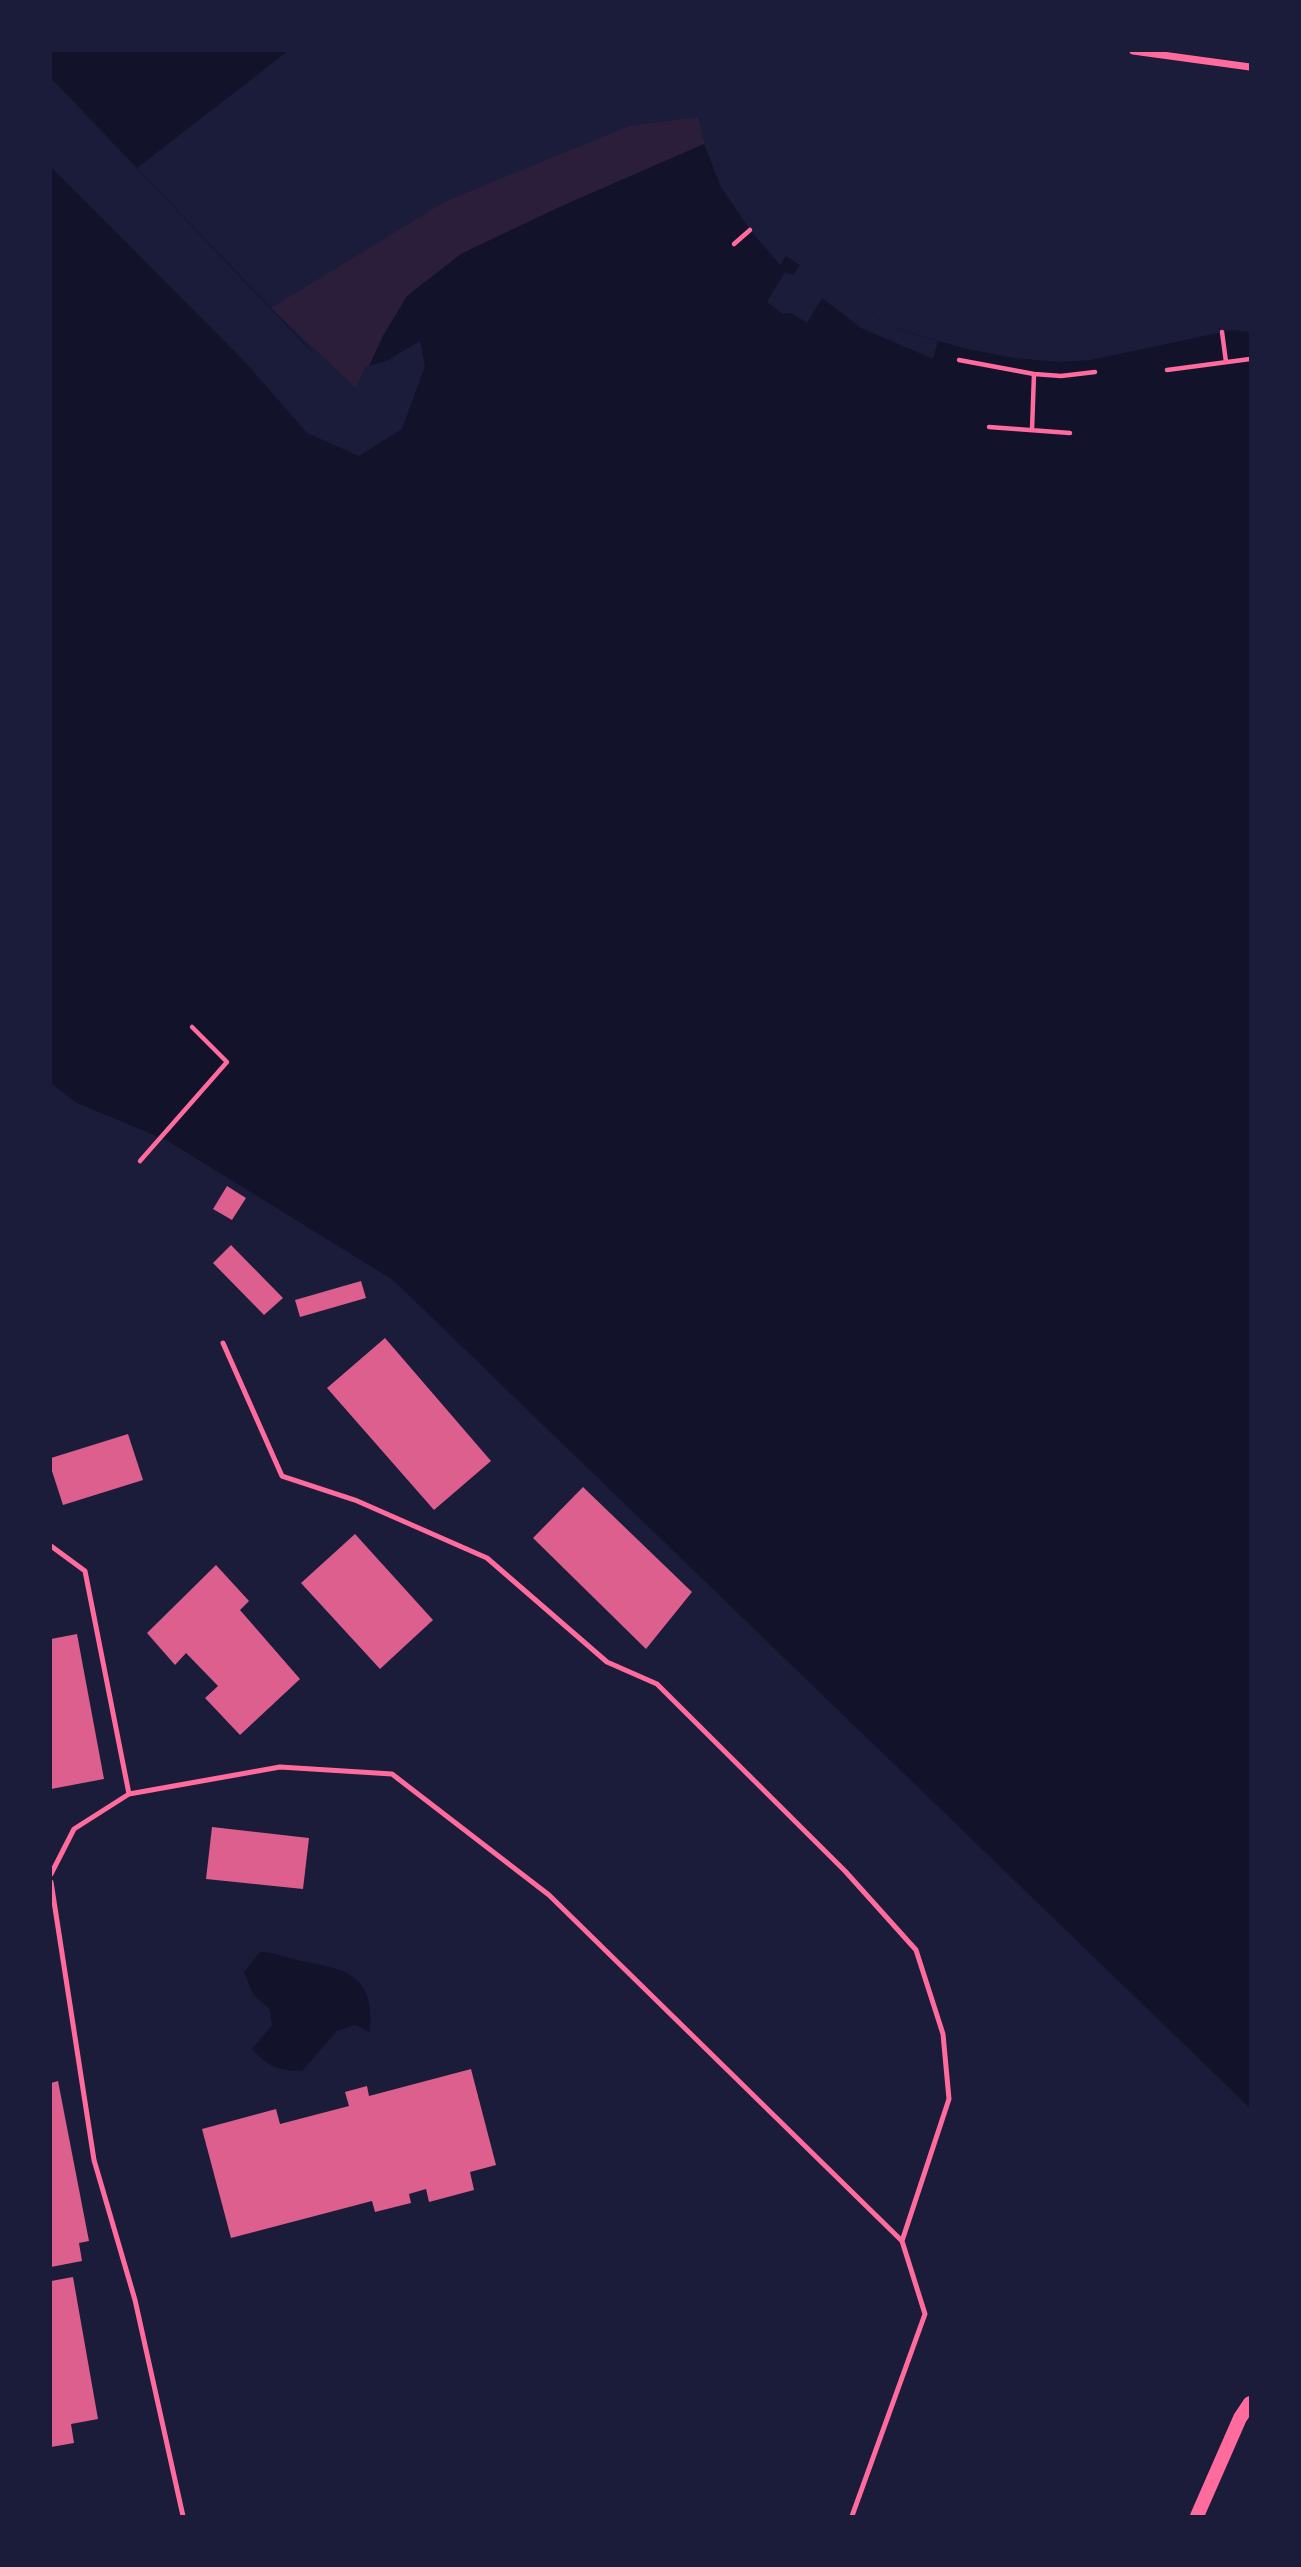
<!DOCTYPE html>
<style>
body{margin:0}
#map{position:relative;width:1301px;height:2567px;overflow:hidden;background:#1b1b3a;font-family:Literata,serif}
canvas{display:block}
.frame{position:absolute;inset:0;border:52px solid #1b1b3a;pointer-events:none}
</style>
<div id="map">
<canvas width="1301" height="2567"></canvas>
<div class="frame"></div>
</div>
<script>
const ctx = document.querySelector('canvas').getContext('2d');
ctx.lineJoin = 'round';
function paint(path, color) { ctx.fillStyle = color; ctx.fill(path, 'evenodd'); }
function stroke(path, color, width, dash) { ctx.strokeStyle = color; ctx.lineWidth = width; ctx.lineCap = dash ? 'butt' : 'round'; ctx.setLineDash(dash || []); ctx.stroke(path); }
paint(new Path2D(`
 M698 117 705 145 564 205 461 254 407 296 383 336 359 391 271 308 446 201 629 126Z`), '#2a1e3b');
paint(new Path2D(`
 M51 51H288L137 168 355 396 383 336 407 296 461 254 564 205 704 144 721 187 750 230 780 265 786 256 896 329 967 349 1014 358 1059 362 1091 360 1232 330 1250 332V2108L393 1280 168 1141 75 1102 51 1083Z
 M260 1952C274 1952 284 1957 297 1960 347 1970 375 1973 370 2032L355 2025 337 2031 302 2071C277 2070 270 2068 252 2049L272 2025 270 2010 253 1994 244 1972Z`), '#12122b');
paint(new Path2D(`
 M51 78 309 349 316 350 355 391 365 367 386 361 420 341 425 366 402 429 359 456 307 433 246 363 51 167Z
 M800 265 896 329 938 341 933 359 861 328 822 298 807 323 791 313 783 314 767 302 785 272 793 275Z`), '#1b1b3a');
paint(new Path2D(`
 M227 1186 246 1198 232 1220 213 1209Z
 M231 1245 283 1298 264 1315 213 1263Z
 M361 1281 366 1298 300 1317 295 1300Z
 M385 1338 491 1461 434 1510 327 1388Z
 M128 1434 143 1480 63 1505 51 1468V1458Z
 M583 1487 692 1592 646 1649 533 1538Z
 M355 1534 433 1620 380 1669 301 1583Z
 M216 1565 249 1601 240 1610 300 1679 240 1735 205 1698 218 1686 186 1653 175 1665 147 1633Z
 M77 1634 104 1779 51 1789V1639Z
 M212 1827 309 1838 303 1889 206 1879Z
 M471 2069 496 2165 470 2172 474 2190 429 2202 426 2189 409 2194 411 2203 375 2212 372 2201 231 2238 202 2129 276 2109 280 2124 349 2106 345 2092 367 2086 369 2096Z
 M58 2081 89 2241 79 2243 82 2261 51 2267V2083Z
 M73 2277 98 2419 71 2424 74 2443 51 2447V2281Z`), '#dd5f8e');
stroke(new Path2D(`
 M734 244 750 230
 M1222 332 1226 362
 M959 360 1034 374 1061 376 1095 372
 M1167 370 1250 359
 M989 427 1070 433
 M1032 430 1034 374
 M140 1161 227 1062 192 1027`), '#ff6b9d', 4.5);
stroke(new Path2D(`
 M223 1343 282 1476 355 1500 487 1558 607 1662 657 1684 845 1871 916 1950 943 2034 949 2099 902 2241
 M51 1546 85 1571 129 1794
 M51 1874 74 1829 129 1794 280 1767 392 1774 549 1895 902 2241 925 2314 852 2516
 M51 1882 94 2160 135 2300 183 2516`), '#ff6b9d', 5);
stroke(new Path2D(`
 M1133 51 1250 67`), '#ff6b9d', 7);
stroke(new Path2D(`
 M1197 2516 1240 2418 1250 2403`), '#ff6b9d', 14);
</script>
